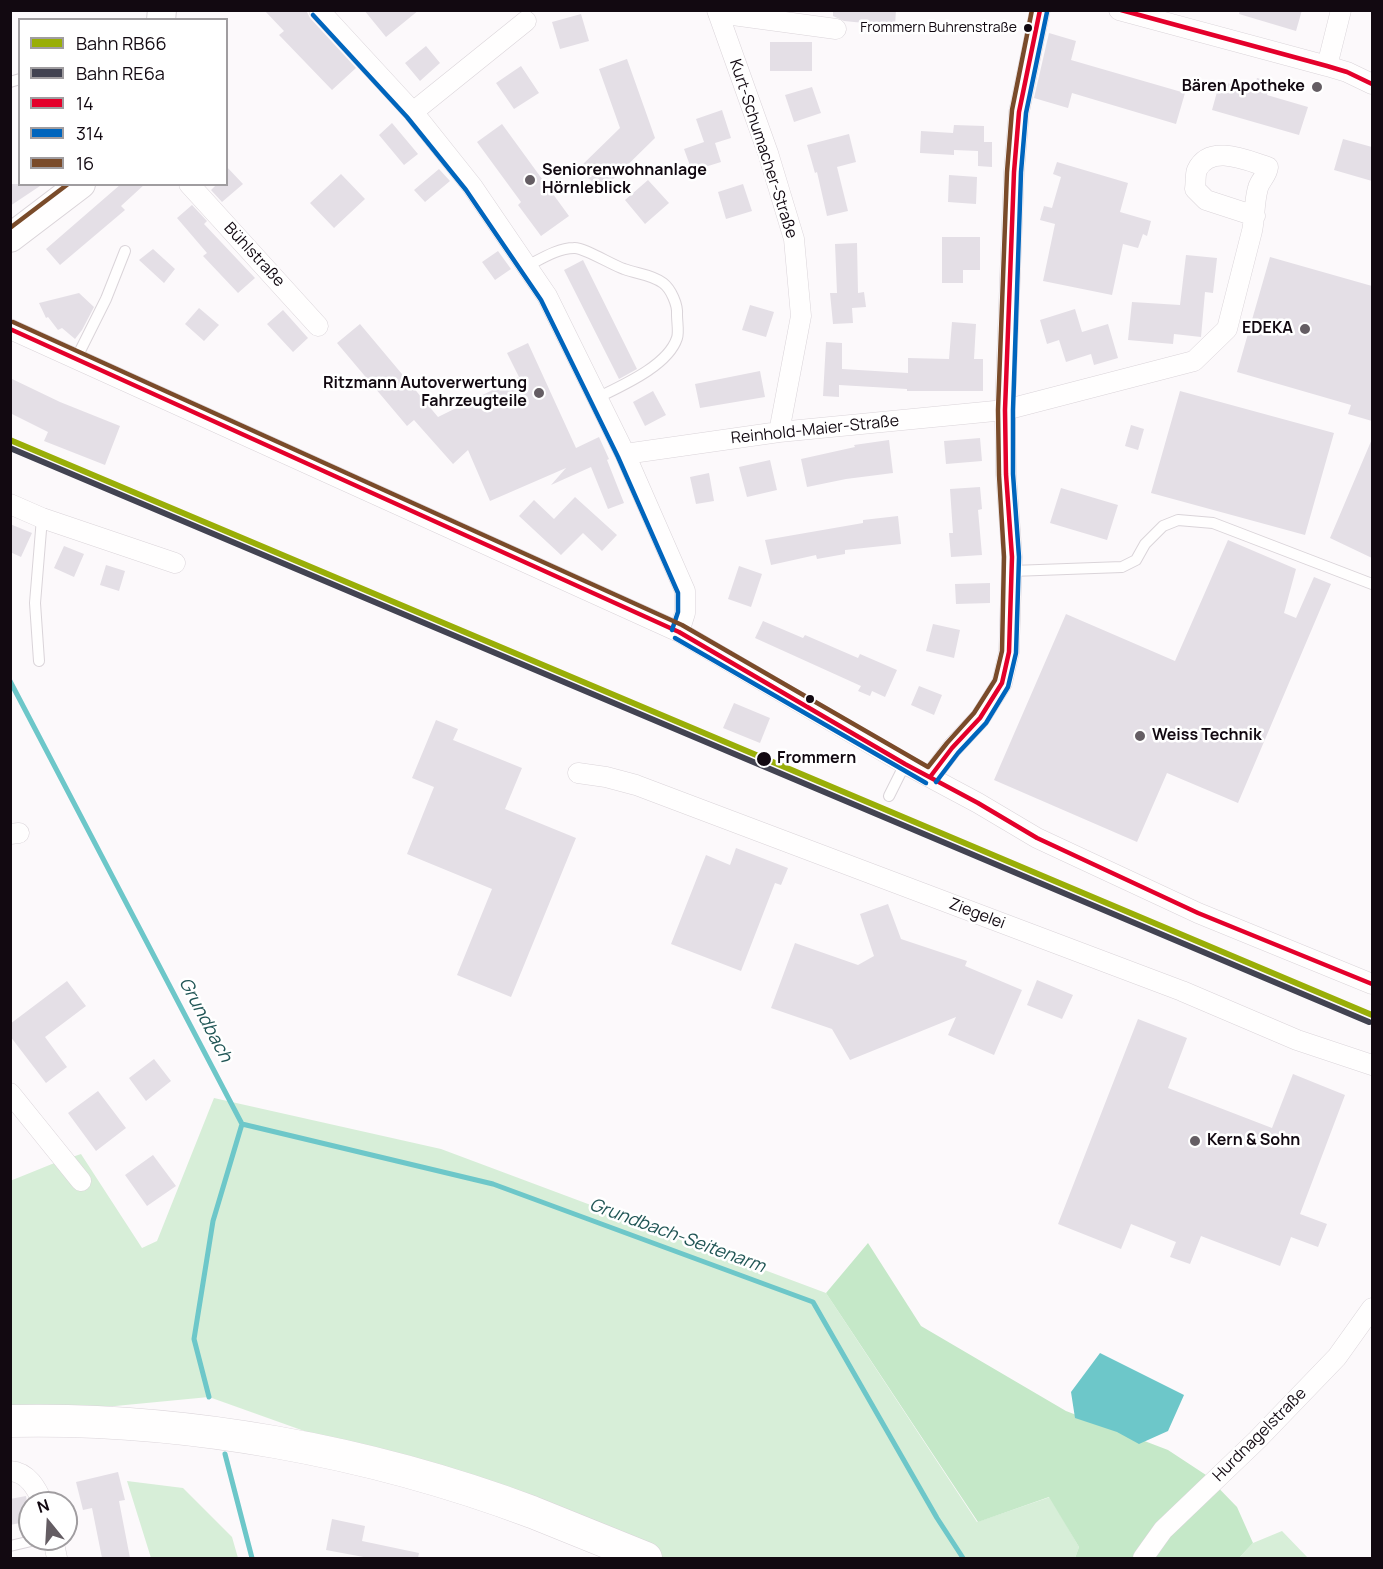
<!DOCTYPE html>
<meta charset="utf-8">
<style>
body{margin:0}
#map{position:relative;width:1383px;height:1569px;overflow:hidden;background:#fcf9fb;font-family:Manrope,sans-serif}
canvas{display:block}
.frame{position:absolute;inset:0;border:12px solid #120911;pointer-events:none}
.legend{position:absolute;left:18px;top:18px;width:210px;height:168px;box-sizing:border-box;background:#fff;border:2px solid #a09da0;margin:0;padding:8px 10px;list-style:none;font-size:18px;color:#120911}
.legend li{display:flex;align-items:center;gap:12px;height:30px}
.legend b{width:30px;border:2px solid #a09da0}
.north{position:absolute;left:18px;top:1491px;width:60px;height:60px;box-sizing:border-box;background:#fff;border:2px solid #a09da0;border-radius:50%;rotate:342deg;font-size:16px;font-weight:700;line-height:24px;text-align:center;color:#120911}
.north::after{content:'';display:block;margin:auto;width:21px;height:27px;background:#645d63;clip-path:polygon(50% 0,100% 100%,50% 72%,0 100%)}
</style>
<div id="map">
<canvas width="1383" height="1569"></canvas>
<div class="frame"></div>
<ul class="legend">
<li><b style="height:8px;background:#99ae08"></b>Bahn RB66</li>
<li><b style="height:8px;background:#424351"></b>Bahn RE6a</li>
<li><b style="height:8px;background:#e4002b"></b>14</li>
<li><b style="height:8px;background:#0065bd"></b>314</li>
<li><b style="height:8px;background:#7a4b2a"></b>16</li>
</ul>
<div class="north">N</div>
</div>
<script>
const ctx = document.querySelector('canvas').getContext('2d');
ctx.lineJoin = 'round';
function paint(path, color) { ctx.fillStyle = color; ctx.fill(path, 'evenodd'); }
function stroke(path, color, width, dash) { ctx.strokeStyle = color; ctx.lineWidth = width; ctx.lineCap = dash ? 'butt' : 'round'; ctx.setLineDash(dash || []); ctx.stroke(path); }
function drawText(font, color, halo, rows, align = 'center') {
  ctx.font = font + ' Manrope,sans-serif'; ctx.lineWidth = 5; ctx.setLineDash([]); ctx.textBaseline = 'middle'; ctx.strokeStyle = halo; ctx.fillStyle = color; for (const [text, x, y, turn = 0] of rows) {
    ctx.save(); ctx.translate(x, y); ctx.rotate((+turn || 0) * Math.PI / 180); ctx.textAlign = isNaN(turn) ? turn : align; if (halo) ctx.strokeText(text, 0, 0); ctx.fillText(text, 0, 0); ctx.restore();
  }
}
paint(new Path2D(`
 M214 1098 441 1149 826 1293 977 1522 1050 1497 1079 1547 1075 1558H646L531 1512 209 1397 11 1416 10 1181 52 1164 81 1154 142 1248 157 1241Z
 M127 1481 183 1488 232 1537 238 1558H151Z
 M1282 1531 1308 1558H1239L1253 1543Z`), '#d7eed8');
paint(new Path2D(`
 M868 1243 921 1326 1066 1411 1168 1450 1206 1475 1237 1507 1253 1543 1239 1558H1075L1079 1547 1049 1497 978 1522 826 1293Z`), '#c5e8c8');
paint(new Path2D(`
 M1100 1353 1184 1395 1168 1431 1139 1444 1117 1432 1075 1418 1071 1392Z`), '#6dc7c9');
stroke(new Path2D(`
 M10 681 242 1124 213 1221 194 1339 209 1397
 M242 1124 493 1184 813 1302 937 1518 963 1558
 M225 1454 252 1558`), '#6dc7c9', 5);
paint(new Path2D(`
 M264 10H306L310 18 356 68 332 90 279 35 284 31Z
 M364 10H419L386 37Z
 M833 10H896L895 26 844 21 833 16Z
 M1240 10H1302L1296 31 1239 14Z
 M581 14 589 41 560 49 552 22Z
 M1049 33 1076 41 1071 60 1185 93 1176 124 1072 93 1068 108 1034 98Z
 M770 42H812V71H770Z
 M426 46 440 63 420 81 405 63Z
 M627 59 655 138 601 191 579 168 620 128 599 69Z
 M521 66 539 93 514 109 496 83Z
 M1257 78 1271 82 1267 95 1308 107 1299 135 1212 110 1220 81 1253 91Z
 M812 87 821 113 794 122 785 95Z
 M722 110 731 138 715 143 721 162 692 171 684 149 704 142 696 119Z
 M392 123 418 154 404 165 379 135Z
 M502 124 569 216 541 236 518 205 521 202 477 142Z
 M954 125 984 126V142H992V167L978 166V151L954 150V155L920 153 921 131 953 133Z
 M849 134 856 162 837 167 848 211 827 216 817 172 815 173 807 145Z
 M1343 139 1372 147V181L1334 170Z
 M1057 162 1128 183 1120 212 1151 221 1147 236 1143 234 1138 248 1123 244 1112 295 1043 281 1055 224 1040 220 1044 206 1052 208 1061 177 1053 174Z
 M226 166 243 184 222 202 211 190 217 184H226Z
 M439 169 450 181 425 202 414 190Z
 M341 174 365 199 334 228 310 203Z
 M949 175 977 177 976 204 948 202Z
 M648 180 669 203 645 224 625 200Z
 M10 184H43L10 206Z
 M121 184H145L121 206 125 210 60 265 46 249Z
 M743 184 752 211 726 219 718 192Z
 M192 205 207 221 204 224 255 278 238 293 203 256 207 253 177 218Z
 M942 237H980V270H963V283H942Z
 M857 243 858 293 864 292 866 307 852 308 853 323 833 324 830 293H837L835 244Z
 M153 249 175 269 164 283 139 260Z
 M498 251 511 269 495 280 482 262Z
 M1186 255 1217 258 1213 293 1205 292 1201 337 1174 334 1173 344 1128 340 1132 302 1180 305Z
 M1270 257 1372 286V421L1348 414 1351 405 1237 372Z
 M583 260 637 369 619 379 564 270Z
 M79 293 94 307 82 330 75 339 62 328 58 330 48 317 46 318 39 303Z
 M750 305 774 312 766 337 742 330Z
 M199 308 219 325 204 341 185 324Z
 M1075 309 1082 332 1108 324 1118 358 1094 365 1091 354 1066 362 1059 340 1047 344 1040 320Z
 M283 310 308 338 293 352 267 324Z
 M952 322 976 324 974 359H983V391H907V389L839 385V397L823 396 826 342 842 343V369L908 373V358L949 359Z
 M360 324 438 417 519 377 507 353 528 343 576 448 599 437 609 459 607 460 624 503 608 509 591 467 551 485 566 468 490 501 468 450 453 464 414 420 407 426 337 343Z
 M760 371 765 397 700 408 695 384Z
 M10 378 60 402 120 426 105 465 44 441 48 432 10 413Z
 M653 391 666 415 645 426 633 402Z
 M1180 391 1334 433 1305 535 1151 493Z
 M1131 425 1144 429 1138 450 1125 446Z
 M980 438 982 461 946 464 944 441Z
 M1372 439V558L1330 538Z
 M889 440 893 473 846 479 807 487 801 459 855 447 854 445Z
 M770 460 777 490 747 497 739 467Z
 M709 473 714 501 696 504 690 477Z
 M980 487 982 509 978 510 982 555 951 557 949 533H953L950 489Z
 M1061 488 1118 505 1107 540 1050 523Z
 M575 497 617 535 602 551 583 533 561 555 519 516 534 500 554 519Z
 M898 516 901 544 845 550V554L817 559 816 555 771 565 765 540 863 523V520Z
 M10 524 32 533 21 557 10 552Z
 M1228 540 1296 569 1284 613 1296 618 1314 577 1331 584 1238 803 1167 773 1137 842 994 780 1066 614 1175 661Z
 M64 546 84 554 74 577 54 568Z
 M106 565 125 571 119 591 100 585Z
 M739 566 762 574 751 607 728 599Z
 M990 583V603L956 604 955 584Z
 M763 621 803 638 805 635 858 658 860 654 897 670 885 697 872 691 870 696 858 691 861 686 755 638Z
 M933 624 960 630 954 658 926 651Z
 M919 686 942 695 934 715 911 705Z
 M734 703 770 718 760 743 723 728Z
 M436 720 458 729 453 740 522 768 505 809 576 838 511 997 457 975 492 889 407 854 434 787 412 778Z
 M736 848 788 868 781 885 775 883 741 971 671 944 706 855 730 865Z
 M888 904 901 939 967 961 965 966 1022 990 994 1055 948 1035 956 1017 850 1060 832 1029 771 1008 795 943 858 965 874 956 860 914Z
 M1037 980 1073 995 1062 1019 1027 1005Z
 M67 981 86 1006 45 1037 67 1067 46 1083 10 1036V1024Z
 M1138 1019 1187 1038 1168 1088 1272 1128 1293 1074 1345 1095 1300 1214 1327 1224 1318 1247 1291 1237 1280 1266 1201 1236 1190 1264 1170 1257 1176 1242 1131 1224 1121 1249 1058 1224Z
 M154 1059 171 1081 146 1101 129 1078Z
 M98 1091 126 1128 96 1151 68 1113Z
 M153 1155 176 1186 147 1206 125 1175Z
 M118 1472 125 1500 119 1501 130 1558H102L92 1508 83 1510 76 1482Z
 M26 1496 30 1521 10 1525V1499Z
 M332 1519 365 1526 362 1541 419 1553 418 1558H369L326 1550Z`), '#e4dfe6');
const lane = new Path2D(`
 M10 82 20 79
 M527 266C541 259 558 248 574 248 583 247 612 265 624 269 637 274 651 274 663 283 671 289 678 305 677 315 677 322 679 332 677 338 668 366 621 386 597 398
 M76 359 106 299 125 251
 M1012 571 1122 567 1136 560 1145 544 1163 526 1178 520 1213 523 1372 584
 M39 661 35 603 42 518
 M889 796 905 764
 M10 1546 40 1539`);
const street = new Path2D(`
 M319 10 413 112 472 186 547 296 625 454 685 591V613L679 632
 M717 10 768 153 794 239 801 316 779 432
 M1119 10 1327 66 1347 72 1372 84
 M718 13 836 29
 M1327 66 1341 10
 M413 112 526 21
 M189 184 318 326
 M10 329 679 632 905 764 978 803 1037 838 1198 913 1372 984
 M625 454 779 432 1005 410 1194 361 1227 329 1252 231C1255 217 1254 202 1258 188 1260 180 1267 176 1268 167 1248 161 1210 143 1197 170 1195 175 1196 183 1195 189L1206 200 1255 216
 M10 504 42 518 175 563
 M578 773 606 777 636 785 1182 991 1297 1040 1372 1065
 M930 777 952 748 980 718 1002 683 1009 652 1012 557 1006 474 1005 410 1014 172 1019 112 1040 10
 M10 834 19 833
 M10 1093 81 1181
 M10 1471C28 1472 37 1489 43 1503
 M53 1539 57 1558
 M1143 1558 1163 1530 1257 1440 1337 1357 1372 1308`);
const secondary = new Path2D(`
 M161 20 162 10
 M10 238 81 184`);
const primary = new Path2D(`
 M10 1421C185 1417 369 1451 532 1512 570 1527 608 1543 646 1558`);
stroke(lane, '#dad4d9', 12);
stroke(street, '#dad4d9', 21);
stroke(secondary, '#dad4d9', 30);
stroke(primary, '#dad4d9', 33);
stroke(lane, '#fffefe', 10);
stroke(street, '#fffefe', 20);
stroke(secondary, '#fffefe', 28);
stroke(primary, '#fffefe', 32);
stroke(new Path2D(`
 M1121 10 1327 66 1347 72 1372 84
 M10 329 679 632 905 764 978 803 1037 838 1198 913 1372 984
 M930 777 952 748 980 718 1002 683 1009 652 1012 557 1006 474 1005 410 1014 172 1019 112 1040 10`), '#e4002b', 4.5);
stroke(new Path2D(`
 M313 15 407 117 466 190 541 300 618 457 678 593V612L672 630
 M675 638 926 783
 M936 782 958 753 986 723 1008 687 1016 653 1019 557 1013 474V410L1021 172 1026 113 1047 12`), '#0065bd', 4.5);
stroke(new Path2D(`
 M10 228 68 184
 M13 322 682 625 928 767 947 743 974 713 995 680 1002 651 1004 557 999 475 998 410 1007 172 1012 110 1032 10`), '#7a4b2a', 4.5);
stroke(new Path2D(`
 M10 440 1372 1015`), '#99ae08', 6);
stroke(new Path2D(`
 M10 448 1369 1022`), '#424351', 6);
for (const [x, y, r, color] of [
 [1028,28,5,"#120911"],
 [1317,87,6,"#645d63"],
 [530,180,6,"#645d63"],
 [1305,329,6,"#645d63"],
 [539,393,6,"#645d63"],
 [810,699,5,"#120911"],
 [1140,736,6,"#645d63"],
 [764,759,8,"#120911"],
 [1195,1141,6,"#645d63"]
]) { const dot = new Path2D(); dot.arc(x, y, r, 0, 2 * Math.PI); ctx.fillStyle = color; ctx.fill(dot); stroke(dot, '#fff', 2); }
drawText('14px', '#120911', '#fff', [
 ["Frommern Buhrenstraße",1017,28]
], 'right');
drawText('bold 16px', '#120911', '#fff', [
 ["Bären Apotheke",1305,87],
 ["Seniorenwohnanlage",542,171,"left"],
 ["Hörnleblick",542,189,"left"],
 ["EDEKA",1293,329],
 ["Ritzmann Autoverwertung",527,384],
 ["Fahrzeugteile",527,402],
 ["Weiss Technik",1152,736,"left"],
 ["Kern & Sohn",1207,1141,"left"]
], 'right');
drawText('16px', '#120911', '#fff', [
 ["Kurt-Schumacher-Straße",763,149,72],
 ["Bühlstraße",254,255,47],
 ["Reinhold-Maier-Straße",815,430,-6],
 ["Ziegelei",977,914,21],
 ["Hurdnagelstraße",1260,1435,-45]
]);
drawText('bold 16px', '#120911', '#fff', [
 ["Frommern",777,759]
], 'left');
drawText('italic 18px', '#205555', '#fff', [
 ["Grundbach",205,1020,62],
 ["Grundbach-Seitenarm",677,1236,20]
]);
</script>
